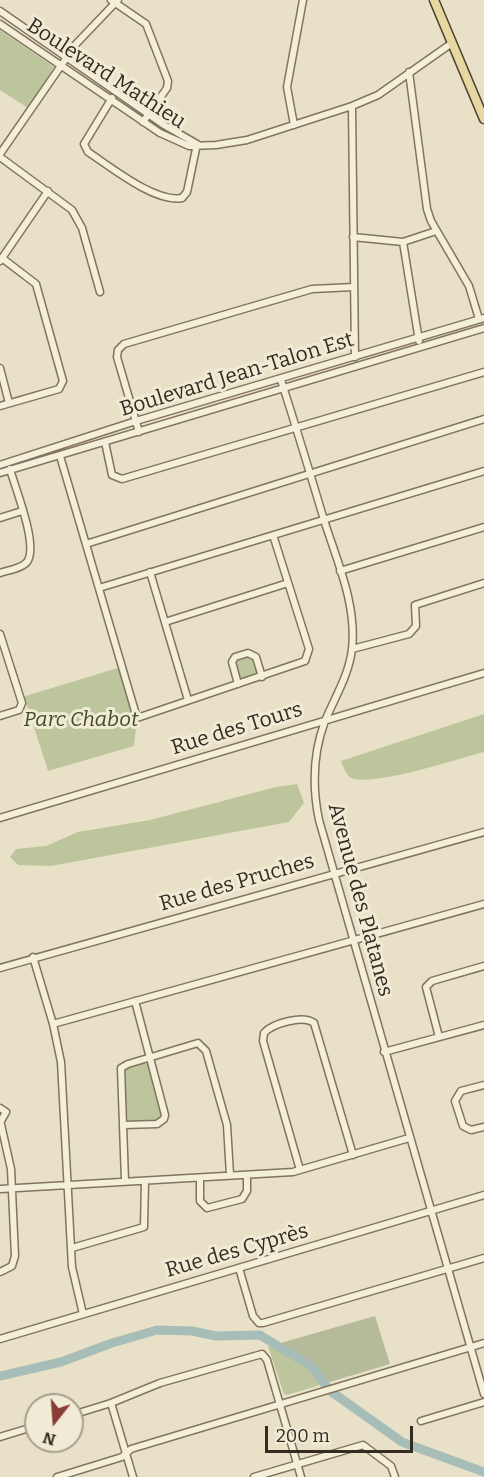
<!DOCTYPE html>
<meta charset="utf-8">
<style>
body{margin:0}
#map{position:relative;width:484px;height:1477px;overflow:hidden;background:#e9e1c7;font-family:Bitter,serif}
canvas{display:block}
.north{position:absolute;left:24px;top:1393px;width:60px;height:60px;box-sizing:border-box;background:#f1ebd5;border:2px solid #a59f8d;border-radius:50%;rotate:197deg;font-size:16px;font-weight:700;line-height:24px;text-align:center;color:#342c20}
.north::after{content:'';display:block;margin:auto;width:21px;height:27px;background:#893c36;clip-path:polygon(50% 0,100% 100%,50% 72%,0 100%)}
.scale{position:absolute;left:265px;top:1426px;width:148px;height:27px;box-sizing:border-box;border:3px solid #342c20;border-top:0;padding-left:8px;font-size:18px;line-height:21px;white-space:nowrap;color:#342c20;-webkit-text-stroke:4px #f1ebd5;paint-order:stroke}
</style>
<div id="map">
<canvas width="484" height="1477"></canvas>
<div class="north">N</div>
<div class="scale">200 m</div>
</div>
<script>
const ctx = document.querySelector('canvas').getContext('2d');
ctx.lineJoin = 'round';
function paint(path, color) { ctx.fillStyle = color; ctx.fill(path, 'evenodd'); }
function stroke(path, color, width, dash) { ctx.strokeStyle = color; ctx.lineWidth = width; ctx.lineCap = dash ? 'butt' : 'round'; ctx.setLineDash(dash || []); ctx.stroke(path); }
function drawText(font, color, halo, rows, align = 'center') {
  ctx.font = font + ' Bitter,serif'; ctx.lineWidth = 6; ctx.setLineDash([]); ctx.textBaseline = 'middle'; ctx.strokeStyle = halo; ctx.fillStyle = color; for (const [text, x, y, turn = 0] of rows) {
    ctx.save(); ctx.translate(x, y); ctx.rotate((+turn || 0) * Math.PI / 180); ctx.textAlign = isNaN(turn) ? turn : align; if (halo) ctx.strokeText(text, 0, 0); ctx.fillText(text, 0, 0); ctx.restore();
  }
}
paint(new Path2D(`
 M0 30 54 67 28 108 0 90Z
 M251 653 262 677 238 684 233 659Z
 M121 667 137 718 134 746 48 771 27 705 22 703 19 698Z
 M484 714V752C453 760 383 784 354 779 346 777 344 768 341 761Z
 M297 784 304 803 289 822 51 866 18 865 10 857 16 849 46 846 78 832 150 820 276 787Z
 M144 1063 148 1065 162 1115 158 1120 130 1121 126 1118 123 1071 125 1068Z
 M277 1344 312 1367 323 1384 287 1395 284 1394 268 1346Z`), '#bdc59c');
paint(new Path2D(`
 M375 1316 390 1364 323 1384 312 1367 277 1344Z`), '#b5bb9a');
stroke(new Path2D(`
 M0 1376 61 1362 112 1343 157 1330 192 1331 216 1336 260 1335 312 1367 329 1390 402 1442 484 1472`), '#a7bdb8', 9);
const minor = new Path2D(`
 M111 0 146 24 168 81 167 88 143 122
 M0 11 164 125 197 144
 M0 24 160 133 189 146 216 145 247 140 352 106 378 95 452 43
 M409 72 427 209 431 221 469 286 479 319
 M112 98 84 144 88 152C111 167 155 203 182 198L187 192 197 144
 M352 106 355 357
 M294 125 287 87 303 0
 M0 154 76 44 118 0
 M0 157 72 210 82 228 100 292
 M353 237 403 242 436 231
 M403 242 419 341
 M0 261 48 191
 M0 368 9 403
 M281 380C296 427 310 473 324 520 337 561 357 605 352 649 349 675 335 697 325 721 313 753 312 786 319 820L484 1394
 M0 406 59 389 63 381 36 284 2 258
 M139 432 117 357 118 350 124 344 312 289 354 287
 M105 442 112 475 122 479 484 372
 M60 456 137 718 305 661 309 649 273 535
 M0 465 136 421 484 318
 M0 473 484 328
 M0 518 22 511
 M86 544 484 419
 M340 571 484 527
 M150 572 188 700
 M0 573C8 570 21 569 27 562 39 546 15 488 10 469
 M99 588 484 471
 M165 622 288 583
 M0 634 22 703 19 710 0 716
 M352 649 409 634 416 626 415 605 484 583
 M238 684 232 662 235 657 248 653 256 657 262 677
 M0 818 484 673
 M33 957 53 1024 61 1062 72 1267 83 1314
 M0 968 484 832
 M53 1024 484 904
 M439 1037 426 987 432 981 484 966
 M384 1052 484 1025
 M484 1085 461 1091 455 1101 463 1126 471 1130 484 1127
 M0 1108 6 1112 1 1121
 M0 1120 11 1169 15 1256 12 1266 0 1272
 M123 1125 157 1124 164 1119 165 1115 135 1001
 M300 1170 263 1041 264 1033C273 1023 303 1015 314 1023L353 1155
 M200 1178V1201L207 1208 242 1199 247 1191V1175
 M125 1181 121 1068 128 1064 198 1043 206 1051 227 1125 230 1175
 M0 1189 293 1172 409 1138
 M72 1248 144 1227 145 1181
 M239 1268 253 1316 259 1323H263L484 1258
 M0 1339 484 1195
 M111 1403 133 1477
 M72 1415 111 1403 160 1383 262 1354 267 1360 301 1477
 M421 1421 484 1402
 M0 1437 36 1426
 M57 1477 122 1457 131 1449 484 1343
 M254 1477 363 1445 391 1466 395 1477`);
const major = new Path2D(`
 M434 0 484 119`);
stroke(minor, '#82745e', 9);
stroke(major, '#504332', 11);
stroke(minor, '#f4efd9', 6);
stroke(major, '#e7d8a3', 8);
drawText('21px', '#342c20', '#f1ebd5', [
 ["Boulevard Mathieu",106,74,33],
 ["Boulevard Jean-Talon Est",237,375,-17],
 ["Rue des Tours",237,729,-17],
 ["Rue des Pruches",237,883,-16],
 ["Avenue des Platanes",360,900,75],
 ["Rue des Cyprès",237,1251,-16]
]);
drawText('italic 21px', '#424e29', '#f1ebd5', [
 ["Parc Chabot",81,720]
]);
</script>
